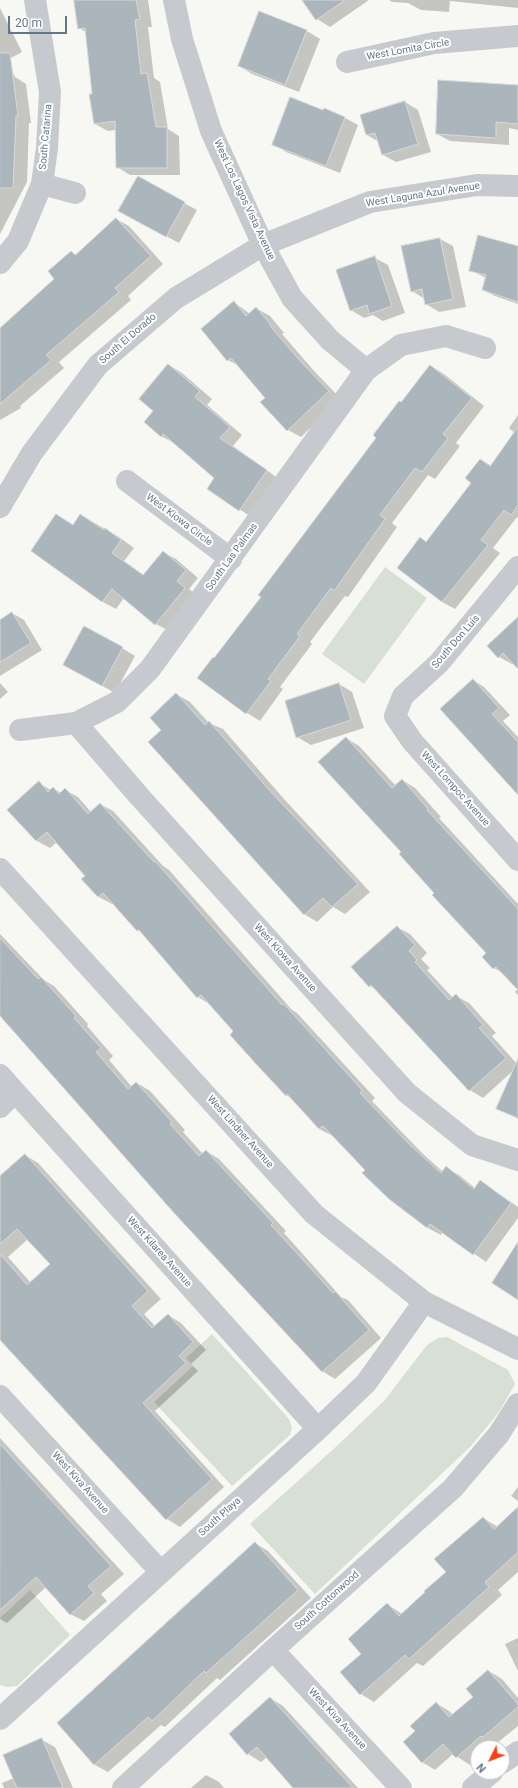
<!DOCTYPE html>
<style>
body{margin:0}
#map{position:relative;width:518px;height:1788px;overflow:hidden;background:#f7f7f3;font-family:Roboto,sans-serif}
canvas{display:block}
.north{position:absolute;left:470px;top:1740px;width:40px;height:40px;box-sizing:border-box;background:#fff;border:1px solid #c0c9cf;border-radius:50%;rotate:228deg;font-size:11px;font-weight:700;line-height:16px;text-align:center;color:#627888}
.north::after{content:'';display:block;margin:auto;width:14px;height:18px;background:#f64314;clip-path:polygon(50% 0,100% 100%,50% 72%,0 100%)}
.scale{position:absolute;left:8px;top:16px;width:59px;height:18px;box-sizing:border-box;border:2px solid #627888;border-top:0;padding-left:5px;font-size:12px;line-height:14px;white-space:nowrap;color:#627888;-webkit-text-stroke:3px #fff;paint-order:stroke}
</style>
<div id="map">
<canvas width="518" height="1788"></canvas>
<div class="north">N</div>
<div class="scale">20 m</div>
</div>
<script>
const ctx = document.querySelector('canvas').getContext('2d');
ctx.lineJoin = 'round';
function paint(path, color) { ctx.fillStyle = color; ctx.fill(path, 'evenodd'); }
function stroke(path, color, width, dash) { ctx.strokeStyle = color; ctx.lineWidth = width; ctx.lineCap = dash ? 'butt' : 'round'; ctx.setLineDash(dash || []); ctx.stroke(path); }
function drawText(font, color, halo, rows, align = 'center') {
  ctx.font = font + ' Roboto,sans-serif'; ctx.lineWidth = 4; ctx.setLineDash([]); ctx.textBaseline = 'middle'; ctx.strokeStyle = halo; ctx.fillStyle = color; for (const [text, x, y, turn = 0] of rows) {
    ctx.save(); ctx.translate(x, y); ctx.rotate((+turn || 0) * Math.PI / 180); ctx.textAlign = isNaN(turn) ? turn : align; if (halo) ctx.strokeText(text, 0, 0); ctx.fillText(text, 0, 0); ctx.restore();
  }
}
paint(new Path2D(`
 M385 567 427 598 364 684 322 654Z
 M212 1334 289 1419 292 1427 290 1435 232 1486 154 1402 193 1366 186 1358Z
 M447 1337 508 1370 515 1384 499 1412 471 1446 315 1594 250 1524 339 1444 384 1401 427 1345 438 1338Z
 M30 1590 70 1635 17 1686 7 1687 0 1685V1618Z`), '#d8dfd4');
paint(new Path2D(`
 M75 0H148L152 27H148L154 78 160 82 168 129 179 136 180 175H130L117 167 116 130 108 131 95 124 93 95 86 32 79 28Z
 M303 0H369L330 27 317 19Z
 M389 0H518V8L450 1 449 12 421 10 408 3 392 2Z
 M0 8 22 52 7 60 15 77 26 84 31 123H29L27 182 0 234Z
 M260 13 307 31 320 39 299 92 252 74 239 66Z
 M518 86V130L509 128V145L450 141 437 134Z
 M405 102 418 110 431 152 396 162 383 155 379 142 367 135Z
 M325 109 345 118 358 125 340 173 286 152 273 144 324 112Z
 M184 203 197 210 179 243 132 218Z
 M116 219 129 226 163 264 128 296 131 300 59 362 64 368 20 406 21 408 0 420V328L56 279 72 252 76 255Z
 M440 239 453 246 466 307 439 312 426 304 425 299 412 291Z
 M518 247V304L495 296 483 290 486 278 470 270Z
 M375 258 388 265 405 313 383 321 373 315 364 318 351 310Z
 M235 303 250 314 256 308 270 316 284 333 282 334 315 372 341 399 301 437 288 430 267 398 241 367 228 360Z
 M169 365 182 373 212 399 207 405 242 435 233 446 279 479 253 518 208 489 216 478 174 443 161 436 155 411Z
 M431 366 444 374 484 406 456 443 460 446 435 479 428 475 392 523 397 527 348 597 345 596 310 642 312 644 280 687 283 689 260 721 247 713 199 678 215 659 262 597 401 403Z
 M518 415V518L517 517 493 548 500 553 455 609 442 602 398 568 421 539 427 542 472 483 481 460 492 466 515 433 509 428Z
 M57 515 74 526 81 515 119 537 134 548 124 561 144 575 163 552 176 559 198 578 189 589 198 596 169 631 156 624 124 598 116 609 103 602 33 551Z
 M12 613 24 620 42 650 0 676V621Z
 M518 618V668L513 663 512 664 499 657Z
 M122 648 135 656 115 693 77 672Z
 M473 680 484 687 510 715 503 721 518 737V794Z
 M0 683 8 692 0 699Z
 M339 684 352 692 364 728 311 745 297 737Z
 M176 694 190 702 209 723 223 729 284 799 370 892 345 914 333 907 317 922 304 914 162 730Z
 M346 738 359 746 396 786 402 780 415 788 441 817 439 818 518 904V995L515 992 518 989 504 974 494 968 484 957 488 953 402 852Z
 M39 783 51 790 53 788 61 793 65 790 78 797 91 812 100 804 113 811 163 866 169 870 292 1010 297 1013 375 1098 372 1101 422 1153 443 1172 446 1168 459 1175 475 1188 481 1181 518 1207V1218L486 1262 443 1232 441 1235 428 1228 389 1198 366 1170 333 1136 319 1129 292 1099 286 1095 235 1031 211 1005 198 997 144 934 138 930 113 903 112 904 99 897 83 880 87 876 57 842 50 848 37 841 9 810Z
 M397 927 410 934 427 953 421 959 430 968 427 970 453 998 456 996 469 1003 496 1033 492 1036 518 1065V1119L497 1108 515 1069 483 1098 470 1090 378 991 370 986Z
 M0 934 44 980 54 986 88 1024 87 1026 113 1056 109 1060 132 1087 137 1083 150 1091 185 1130 183 1132 203 1154 206 1151 219 1159 286 1231 284 1233 341 1297 348 1300 381 1338 335 1379 322 1371 0 1015Z
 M25 1155 38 1163 161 1299 144 1314 155 1326 168 1315 181 1323 206 1350 191 1364 198 1371 155 1411 224 1487 180 1527 167 1519 0 1338V1177ZM28 1239 51 1264 31 1283 8 1257Z
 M0 1438 124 1574 101 1594 107 1601 84 1621 70 1614 46 1587 7 1623 0 1619Z
 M518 1487V1501L511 1496Z
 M518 1508V1572L498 1590 502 1595 423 1666 417 1663 374 1702 361 1694 341 1672 362 1654 387 1604 402 1614 447 1572 483 1518 498 1527Z
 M255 1543 268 1551 311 1598 220 1680 217 1678 165 1727 161 1725 108 1772 95 1765 58 1723Z
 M518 1638V1671L505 1644Z
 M489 1671 502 1679 518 1698V1726L496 1744 494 1743 489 1748H478V1758L470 1765 453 1754 435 1770 422 1762 416 1731 436 1703 449 1711 453 1715 475 1697Z
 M270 1698 283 1706 358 1788H294L267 1757 261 1762 248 1754Z
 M42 1740 55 1747 73 1788H4L2 1783 14 1778Z
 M206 1775 219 1782 224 1788H191Z`), '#0003');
const building = new Path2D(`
 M74 0H136L140 19 135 20 141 74 147 73 156 127H167V168H116L115 121 94 124 89 94H92L85 28 78 29Z
 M302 0H345L316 20Z
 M259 11 307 30 285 85 238 66Z
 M0 53H10L18 116H16L13 188H0Z
 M438 80 518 85V124L496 122V138L436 134Z
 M290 97 323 110 324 108 345 117 326 166 272 145Z
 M405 101 418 144 382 155 375 133 366 135 360 115Z
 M138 176 185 202 166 237 118 211Z
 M116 218 151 256 115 288 119 292 46 355 51 360 0 404V328L54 279 48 271 71 251 75 255Z
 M478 235 518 246V302L482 290 486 275 469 271Z
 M440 238 453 299 425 305 422 289 411 292 401 246Z
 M375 256 392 306 369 314 367 305 350 311 336 270Z
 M234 301 246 316 256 307 271 325 270 326 302 363 329 391 287 431 260 402 265 398 231 358 227 361 201 329Z
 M168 364 200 391 195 397 230 427 220 438 267 470 239 511 207 489 214 478 163 434 161 437 144 422 153 411 139 399Z
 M430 365 472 398 443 434 448 438 422 472 415 468 380 515 385 519 334 591 331 588 297 634 300 636 268 679 271 681 246 714 197 678 213 657 214 658 261 597 258 595 376 438 373 435 399 401 401 402Z
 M518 427V505L511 515 504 510 481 540 488 545 442 602 397 568 420 537 426 542 471 483 465 478 480 459 490 466Z
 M56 514 73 525 80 514 104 530 105 528 121 540 112 553 143 575 163 551 186 570 177 581 185 588 155 625 112 589 102 602 31 551Z
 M12 612 31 643 0 662V620Z
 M518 617V669L503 653 498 658 487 646Z
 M84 626 123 647 102 686 63 665Z
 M473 679 499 708 492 714 518 742V795L440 709Z
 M339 683 351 720 296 738 285 701Z
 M176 693 205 725 209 721 270 791 358 884 332 907 323 898 304 915 148 742 161 730 150 718Z
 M346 737 392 788 402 779 428 809 427 810 518 909V990L496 967 493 969 482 957 486 953 432 895 434 893 399 854 401 852 318 762Z
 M39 781 48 792 53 787 59 794 65 788 88 814 100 803 154 862 155 861 282 1005 284 1004 362 1090 360 1093 409 1144 441 1173 446 1166 474 1189 480 1180 511 1203 473 1255 430 1224 427 1228 389 1199 362 1173 365 1170 323 1126 319 1129 287 1094 286 1096 256 1064 230 1035 233 1031 201 995 197 998 139 930 137 931 103 893 98 897 81 879 85 876 47 832 36 841 7 810Z
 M397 926 415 945 409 951 417 960 415 962 449 1000 456 994 483 1025 479 1028 506 1058 469 1091 371 985 369 987 351 967Z
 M0 938 38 979 41 977 76 1016 74 1018 101 1048 96 1052 128 1089 136 1082 172 1122 170 1124 199 1156 206 1150 273 1223 271 1225 333 1293 335 1291 369 1330 322 1372 175 1214 0 1016Z
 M518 1059V1118L496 1109Z
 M25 1154 148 1291 132 1306 152 1328 168 1314 193 1342 179 1356 186 1363 143 1403 212 1479 166 1520 0 1340V1254L27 1285 50 1264 17 1229 0 1244V1176Z
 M518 1242V1300L492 1283Z
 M0 1444 111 1566 88 1586 94 1593 70 1615 36 1577 0 1610Z
 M518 1507V1552L485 1582 489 1587 409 1659 405 1655 360 1695 340 1672 361 1654 348 1639 387 1603 399 1616 425 1592 424 1591 446 1572 434 1559 483 1517 494 1529Z
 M255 1542 298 1590 206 1673 204 1671 152 1721 148 1717 94 1765 57 1723Z
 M488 1670 518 1704V1707L483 1737 481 1736 456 1758 443 1744 422 1763 403 1742 415 1731 410 1726 436 1702 449 1717 473 1697 466 1689Z
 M270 1697 318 1750 353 1788H293L257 1747 247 1755 229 1734Z
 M42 1738 63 1788H17L3 1755Z`);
paint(building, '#abb5bc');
stroke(building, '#d8d8d6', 1);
stroke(new Path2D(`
 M174 0 182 39 211 131 263 245 292 298 330 340 366 370
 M347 62 434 43 518 36
 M42 184 75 193
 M0 263 18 241 42 184 47 148 50 92 35 0
 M127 481 231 559
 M0 507 32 453 98 365 176 298 263 245 370 202 477 185 518 186
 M518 567 439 663 403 696 395 716 412 741 518 860
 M76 723 139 796 407 1093 472 1145 518 1160
 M20 730 76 723 117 702 150 669 366 370 401 345 446 336 485 348
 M0 1075 318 1429
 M0 1107 15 1092
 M0 1396 160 1571
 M273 1650 401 1788
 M0 1719 318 1429 366 1383 424 1302
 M502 1763 518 1752
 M123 1788 273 1650 453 1488 499 1434 518 1404
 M473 1788 492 1772`), '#c6cace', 22);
stroke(new Path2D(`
 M0 869 314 1214 424 1302 518 1349`), '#c6cace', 22);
drawText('10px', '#627888', '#fff', [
 ["West Lomita Circle",408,50,-10],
 ["South Catarina",46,137,-85],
 ["West Laguna Azul Avenue",423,195,-9],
 ["West Los Lagos Vista Avenue",244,200,65],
 ["South El Dorado",128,339,-41],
 ["West Kiowa Circle",179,520,37],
 ["South Las Palmas",232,557,-54],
 ["South Don Luis",456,642,-49],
 ["West Lompoc Avenue",455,789,48],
 ["West Kiowa Avenue",285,958,48],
 ["West Lindner Avenue",240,1132,48],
 ["West Kilarea Avenue",159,1252,48],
 ["West Kiva Avenue",80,1483,48],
 ["South Playa",220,1517,-42],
 ["South Cottonwood",327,1601,-42],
 ["West Kiva Avenue",337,1719,47]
]);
</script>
